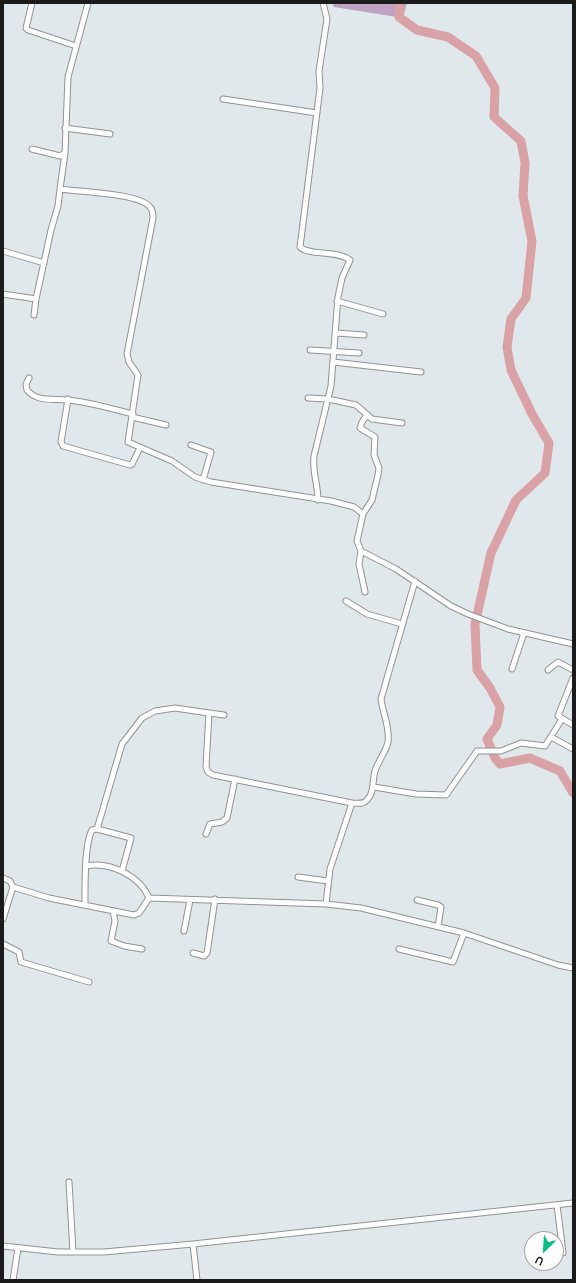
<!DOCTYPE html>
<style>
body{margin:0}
#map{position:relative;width:576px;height:1283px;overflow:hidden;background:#e1e8ec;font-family:Cabin,sans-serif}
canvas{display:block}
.frame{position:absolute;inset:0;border:4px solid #1b1b1b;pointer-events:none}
.north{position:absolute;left:524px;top:1231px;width:40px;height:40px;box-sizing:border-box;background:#fff;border:1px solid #a4a4a4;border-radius:50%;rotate:205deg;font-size:11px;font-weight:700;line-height:16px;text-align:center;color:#1b1b1b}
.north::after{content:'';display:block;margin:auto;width:14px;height:18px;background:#08bd87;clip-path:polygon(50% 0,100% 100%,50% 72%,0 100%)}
</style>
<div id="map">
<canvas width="576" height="1283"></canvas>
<div class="frame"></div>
<div class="north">U</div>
</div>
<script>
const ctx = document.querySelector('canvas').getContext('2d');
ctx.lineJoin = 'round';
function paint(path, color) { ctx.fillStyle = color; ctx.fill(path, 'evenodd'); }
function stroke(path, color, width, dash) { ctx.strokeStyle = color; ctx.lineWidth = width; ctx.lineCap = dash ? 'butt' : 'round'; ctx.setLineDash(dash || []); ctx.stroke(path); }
paint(new Path2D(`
 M332 3H407L403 18 334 7Z`), '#bfa3c4');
stroke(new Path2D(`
 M400 3 399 17 417 30 448 37 476 56 495 88 494 117 521 141 525 163 523 196 532 241 526 298 511 319 507 347 511 370 532 414 549 443 545 473 516 500 491 553 475 624 477 670 490 688 500 707 497 725 487 739 495 758 500 764 530 758 560 771 573 793`), '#d9a2a6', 9);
const minor = new Path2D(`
 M32 3 26 28 28 30 76 46
 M223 99 317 113
 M65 128 110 134
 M32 149 60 156 65 153 68 77 88 3
 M60 189 65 153
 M3 251 44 263
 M3 294 36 299 51 230 58 206 60 189C80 192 139 193 150 207 153 210 153 214 153 218L127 354 129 362 138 375 128 442 172 461 195 477 211 482 331 501 354 507 363 514 357 541 361 551 396 569 451 606 468 614 508 629 573 644
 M337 301 383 314
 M34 315 36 299
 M336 333 364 335
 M310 350 359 353
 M333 362 421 372
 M29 378 26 384 27 390C38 403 54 398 68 400 90 402 112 409 133 414
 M308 398 328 399 356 405 372 419 402 423
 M68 399 61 442 63 446 130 465 132 464 140 448
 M132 417 166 425
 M191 445 211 452 203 480
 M318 500C318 485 312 471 314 456L331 386 338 297 342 278 350 260C337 250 309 256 300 247L320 88 319 71 327 19 323 3
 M363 514 372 500 378 475 379 468 374 455 375 437 360 428 362 422 367 415
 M361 551 359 564 365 592
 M346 601 367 614 402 624
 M512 669 524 633
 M548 670 558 662 573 670
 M573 678 558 716 573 725
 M209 713 224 715
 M551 737 573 749
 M374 787 416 794 446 795 477 751H501L521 743 545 746 562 719
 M97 829 122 744 142 718 155 711 175 708 209 713 206 767 208 772 213 775 352 803
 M206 834 210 824 222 822 227 818 235 779
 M86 866C110 861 140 876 149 898
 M298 877 328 881
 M3 878 10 881 13 887 49 898 134 915 139 913 149 898 326 904 361 908 464 933 558 965 573 968
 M417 900 438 905 441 907 438 927
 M326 904 330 869 352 803C358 803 363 805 367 800 375 792 372 781 375 771 378 761 386 752 388 742 390 727 383 714 381 699L415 581
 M85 905C85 886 84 845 92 830L97 829 131 838 122 871
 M113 911 115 921 111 941 124 946 142 949
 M3 919 13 887
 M184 931 190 900
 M3 944 19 952 21 962 89 982
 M399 949 453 962 464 933
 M193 953 204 956 207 953 215 899
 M69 1182 73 1252
 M557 1205 563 1253
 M193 1244 197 1280
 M3 1246 58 1252H104L193 1244 573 1203
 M13 1280 18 1248`);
stroke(minor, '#929292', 7);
stroke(minor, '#fff', 5);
</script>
